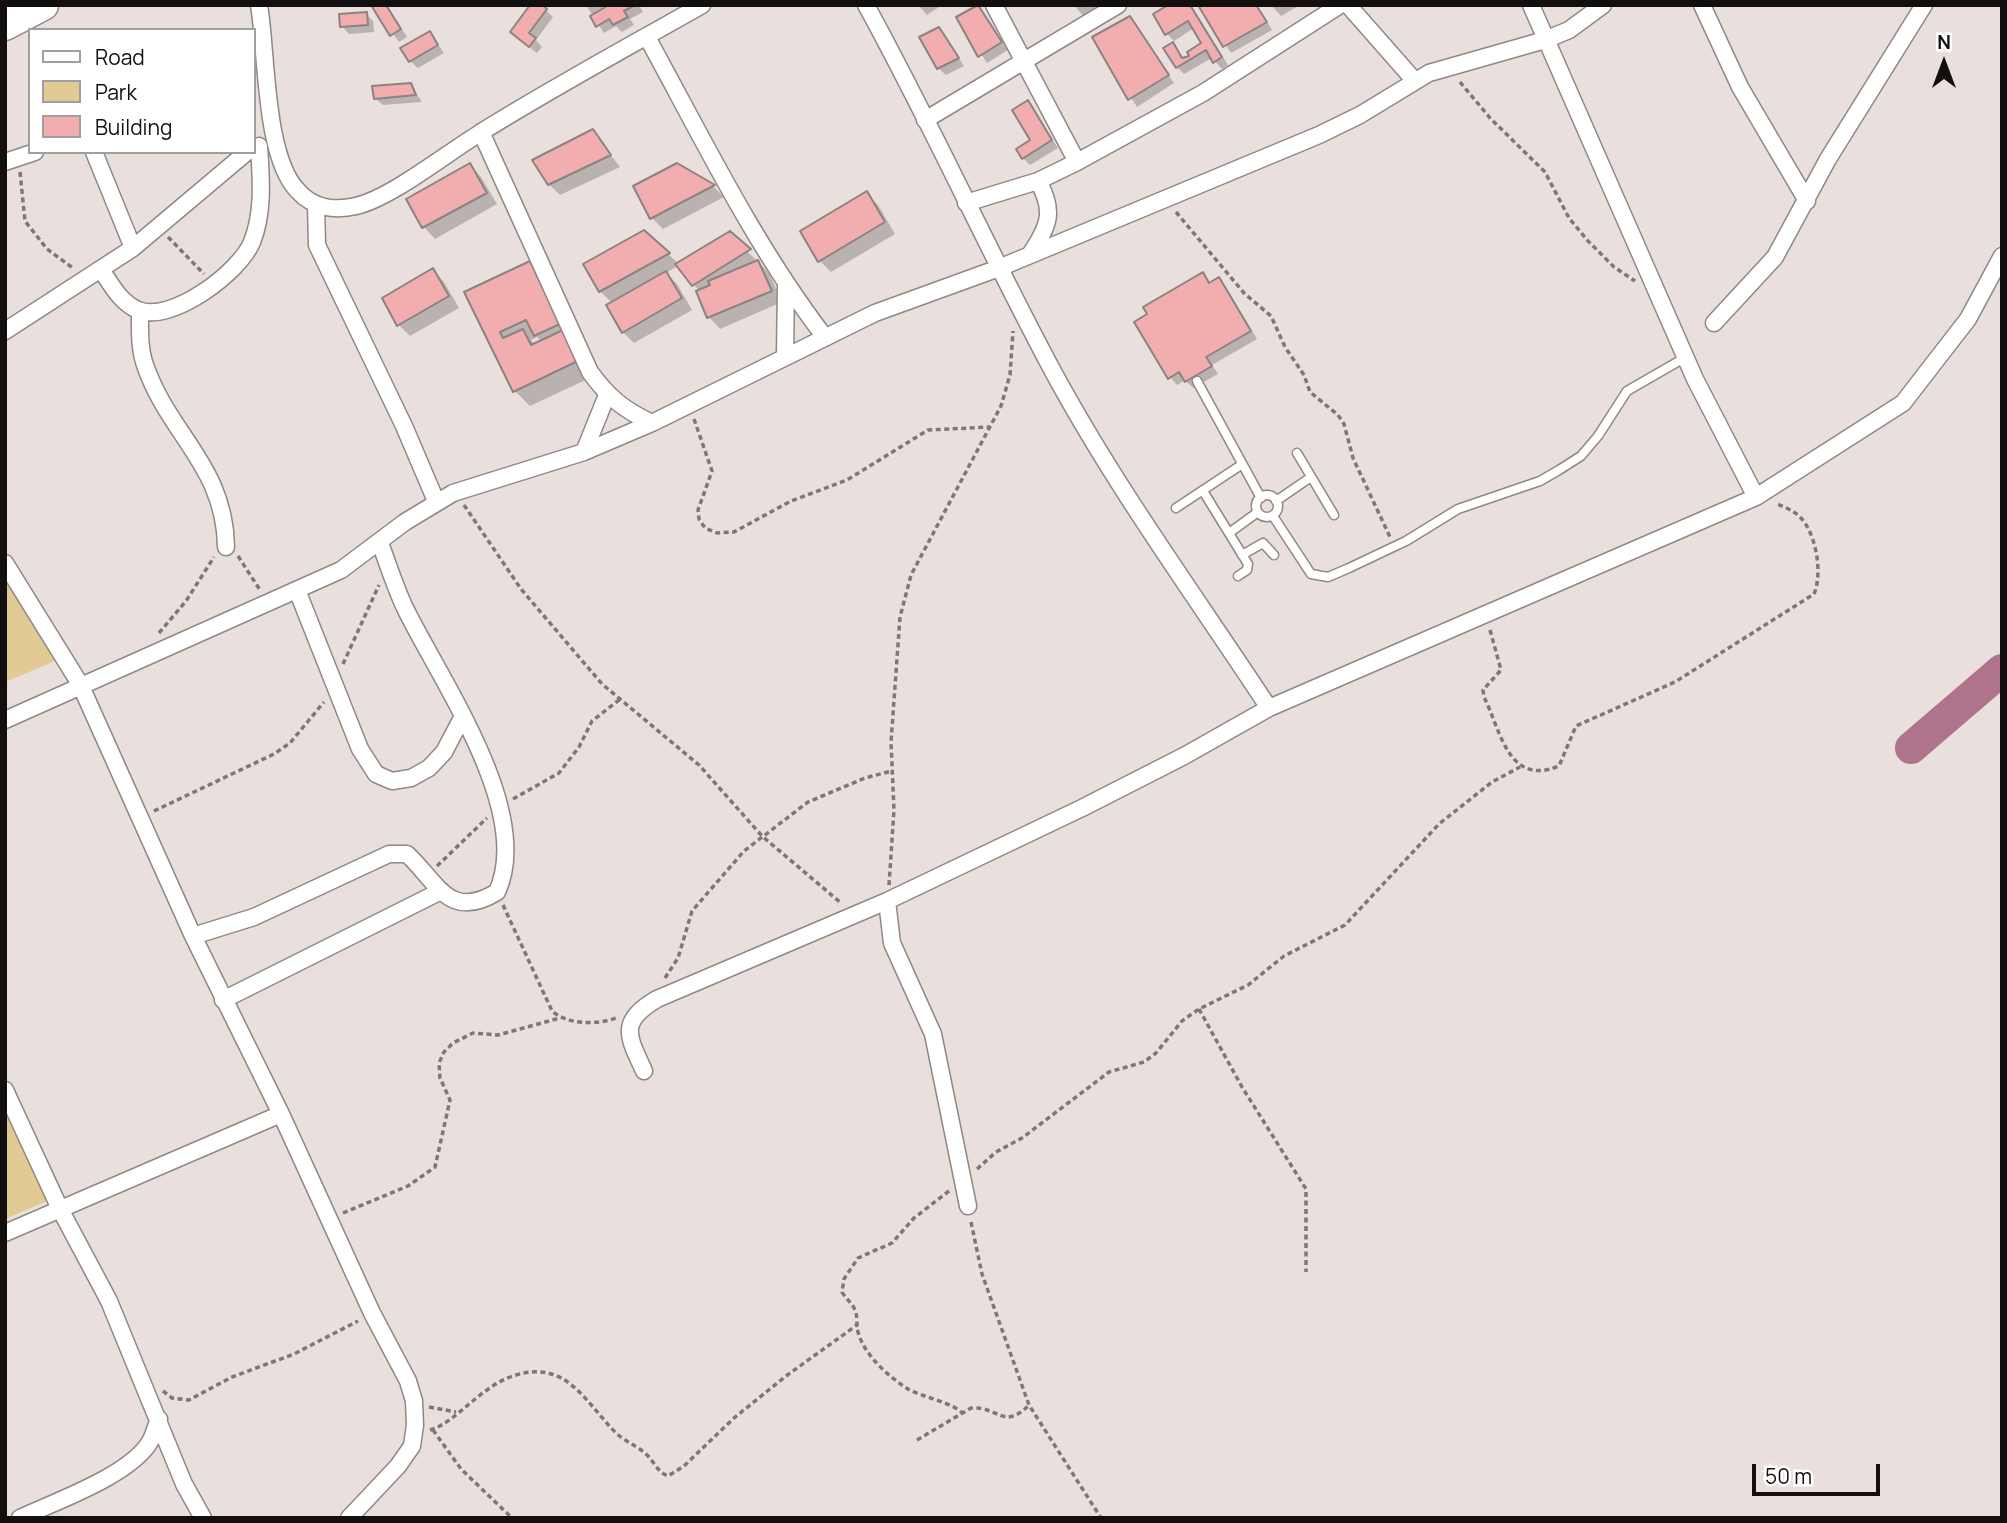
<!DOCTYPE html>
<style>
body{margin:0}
#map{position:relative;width:2007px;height:1523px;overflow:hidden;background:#e9dfdc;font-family:Manrope,sans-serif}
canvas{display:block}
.frame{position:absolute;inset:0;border:7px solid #120f0e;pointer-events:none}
.legend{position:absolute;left:28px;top:28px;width:228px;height:126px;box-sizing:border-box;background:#fff;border:2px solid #a09f9f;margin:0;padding:9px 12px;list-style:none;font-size:21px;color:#120f0e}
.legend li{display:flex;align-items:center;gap:14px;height:35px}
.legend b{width:35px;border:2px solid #a09f9f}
.north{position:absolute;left:1909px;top:28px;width:70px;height:70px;-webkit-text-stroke:5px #fff;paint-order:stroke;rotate:0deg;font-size:19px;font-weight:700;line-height:28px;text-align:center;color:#120f0e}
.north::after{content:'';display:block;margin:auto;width:24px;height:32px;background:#120f0e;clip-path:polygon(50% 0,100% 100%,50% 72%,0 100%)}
.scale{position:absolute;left:1752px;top:1464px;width:128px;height:32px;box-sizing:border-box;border:4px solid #120f0e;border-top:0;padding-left:9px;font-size:21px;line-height:24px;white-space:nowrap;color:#120f0e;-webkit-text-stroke:5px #fff;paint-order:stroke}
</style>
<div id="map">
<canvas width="2007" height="1523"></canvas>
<div class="frame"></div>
<ul class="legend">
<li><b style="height:9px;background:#fff"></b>Road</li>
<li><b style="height:19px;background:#e1ca93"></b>Park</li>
<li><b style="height:19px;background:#f2adaf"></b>Building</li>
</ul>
<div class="north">N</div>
<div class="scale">50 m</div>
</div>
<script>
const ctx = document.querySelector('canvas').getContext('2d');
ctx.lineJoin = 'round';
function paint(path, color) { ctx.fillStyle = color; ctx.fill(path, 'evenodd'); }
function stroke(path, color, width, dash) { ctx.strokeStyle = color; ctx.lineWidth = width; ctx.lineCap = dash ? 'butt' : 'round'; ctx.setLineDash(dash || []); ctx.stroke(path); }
paint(new Path2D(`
 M5 552 67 656 5 682Z
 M5 1077 59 1196 5 1219Z`), '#e1ca93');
paint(new Path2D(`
 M373 5H387L407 37 399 42Z
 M540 5 553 17 536 40 542 47 537 53 519 39Z
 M586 5H602L604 10 613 5H639L643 12 630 19 634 25 622 32 616 26 604 33Z
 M918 5H942L927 15Z
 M1074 5H1103L1084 17Z
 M1171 5H1191L1228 65 1222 69 1212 58 1184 74 1177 67 1172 44 1184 59 1192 57 1203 44 1194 28 1174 41 1167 34Z
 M1200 5H1257L1272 30 1231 53Z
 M1271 5H1300L1281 16Z
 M978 7 1008 50 987 63 958 18Z
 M366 14 373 21 374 32 349 34 342 26Z
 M1129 18 1174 83 1137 107 1094 38Z
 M939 29 964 66 946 75 938 68Z
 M430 33 444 53 418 68 410 61Z
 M410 84 422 102 383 105 375 98Z
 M1028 102 1058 148 1030 165 1023 158 1033 141Z
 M592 131 620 167 560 195 549 184Z
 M470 165 481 177 497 204 435 239 424 227 408 200Z
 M677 165 714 187 724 197 663 229 652 218Z
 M866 194 878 205 895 234 831 272 820 261 802 232Z
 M644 232 679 264 729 233 769 273 782 302 720 329 709 317 699 291 679 265 666 273 677 284 692 310 634 343 623 332 613 304 600 291 585 264Z
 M530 263 545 278 594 376 530 406 515 391 467 293ZM537 337 542 342 536 345 531 340Z
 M433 270 444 282 459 308 410 336 399 325Z
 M1203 274 1211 284 1218 280 1226 287 1257 339 1212 365 1218 374 1193 388 1185 380 1177 385 1170 377Z`), '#0003');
stroke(new Path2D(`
 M1911 748 2002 670`), '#af748c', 32);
const building = new Path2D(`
 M371 5H386L401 29 390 36Z
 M530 5H543L547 9 529 33 536 38 529 47 510 32Z
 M609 5H635L624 11 628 17 613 25 609 19 596 27 590 16Z
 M978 5 1002 42 978 57 956 17Z
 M1168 5H1190L1222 57 1213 63 1206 50 1176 68 1163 48 1173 42 1182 58 1189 56 1187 52 1201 43 1188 21 1165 35 1153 14Z
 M1198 5H1256L1267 22 1223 47Z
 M367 12 368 25 340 27 339 14Z
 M1130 16 1169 75 1128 100 1092 37Z
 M939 27 959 58 937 69 919 37Z
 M430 31 438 45 409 62 400 48Z
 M411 83 416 95 374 99 372 86Z
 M1028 100 1052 140 1022 159 1016 149 1030 140 1012 110Z
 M593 129 611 155 548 185 532 160Z
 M470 163 487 193 422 228 406 199Z
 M677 163 715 185 650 219 633 186Z
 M867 191 885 222 818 262 800 231Z
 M644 230 670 253 599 292 583 264Z
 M730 231 751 249 692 286 675 264Z
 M758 260 772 291 707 318 696 291 710 285 708 281Z
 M530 261 560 324 534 336 526 320 500 332 503 338 523 329 531 345 565 329 580 360 513 392 464 292Z
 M433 268 449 296 397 326 382 298Z
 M666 271 682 298 622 333 606 305Z
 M1203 272 1209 283 1219 277 1251 331 1206 357 1212 366 1185 382 1179 372 1168 379 1134 322 1147 314 1143 307Z`);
paint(building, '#f2adaf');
stroke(building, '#8b8282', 2);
const lane = new Path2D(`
 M1197 381 1261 498
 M1297 453 1334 515
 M1203 491 1248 564 1247 570 1238 576
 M1256 506a11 11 0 1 1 22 0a11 11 0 1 1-22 0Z
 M1276 501 1311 477
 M1176 508 1241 465
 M1273 516 1311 574 1328 577 1349 568 1406 541 1458 509 1540 481 1559 470 1581 456 1598 436 1627 391 1686 357
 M1229 533 1258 512
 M1242 555 1263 543 1274 555`);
const street = new Path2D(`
 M259 5C267 51 264 157 298 191 313 208 335 211 356 206 391 198 447 153 480 133 552 88 628 47 702 5
 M866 5C931 123 986 246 1049 364 1113 484 1194 594 1269 708
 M994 5 1077 162
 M1348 5 1414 80
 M1531 5 1695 379 1756 497
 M1702 5 1740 87 1807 201
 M647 37C703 139 753 243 824 336
 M925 120 1118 5
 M481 132 590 372C608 397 624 410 652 423
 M94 152 133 248
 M5 162 35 152
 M966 203 1038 181 1077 162 1203 93 1340 5
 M316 205 317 245 404 426 436 501
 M1031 253C1049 226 1055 211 1038 181
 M102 271C112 286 121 303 138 310 171 324 240 272 252 242 264 212 261 178 259 146
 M140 311C140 329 139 348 145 365 169 435 225 466 226 547
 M1714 323 1775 257 1828 159 1924 5
 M5 331 133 248 247 152
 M785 355 786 286
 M584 452 607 395
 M5 563 80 684 193 936 281 1114 372 1313 408 1381 414 1401 415 1425 412 1446 398 1466 349 1518
 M297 590 360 749 376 774 392 781 411 778 429 768 444 752 462 718
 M5 720 341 570 405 522 453 493 584 452 652 423 875 313 999 268 1319 135 1360 115 1429 73 1545 40 1569 30 1603 5
 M887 901 892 943 933 1034 968 1206
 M193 936 254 917 389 854H407C438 883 449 921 497 892 534 812 440 680 405 608 395 587 388 564 380 543
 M223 1000 439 892
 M644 1071C628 1036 618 1022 657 999L887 901 1082 808 1184 756 1269 708 1756 497 1903 403 1968 319 2002 256
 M5 1090 60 1209 109 1301 184 1484 203 1518
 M5 1233 281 1114
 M20 1518C56 1501 132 1475 151 1440 154 1434 156 1426 159 1419`);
const highway = new Path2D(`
 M5 25 43 5`);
stroke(lane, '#908884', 11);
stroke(street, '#908884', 19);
stroke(highway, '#908884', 33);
stroke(new Path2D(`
 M1460 82 1490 118 1545 172 1569 218 1588 241 1614 267 1635 281
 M20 172 25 221 47 249 73 268
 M1176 212 1244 293 1271 316 1285 347 1304 375 1310 392 1338 415 1344 424 1353 458 1390 537
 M168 237 204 274
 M694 419 712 471 698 510 699 519 705 528 717 533 734 532 791 501 847 480 928 430 990 427
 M464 505 521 589 602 684 699 765 762 836 841 903
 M238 556 260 590
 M1490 630 1501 670 1483 690 1484 697C1501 731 1508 787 1559 766L1576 726 1675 682 1814 594C1823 573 1816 533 1800 517 1793 510 1784 507 1775 503
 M159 633 186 601 214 557
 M343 664 379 585
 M513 799 559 773 579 747 592 721 619 700
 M154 811 274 754 290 743 324 702
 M437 866 487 818
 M889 885 894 810 891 742 900 617 911 575 1001 406 1010 375 1013 331
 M503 905 552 1011C568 1025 596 1025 616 1018
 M665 978 678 958 692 911 744 851 808 802 865 778 892 771
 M1199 1009 1242 1087 1306 1189V1272
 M977 1169 996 1152 1022 1138 1109 1072 1144 1062 1156 1053 1182 1021 1199 1009 1248 985 1284 956 1345 925 1439 824 1492 782 1520 767
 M949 1191 914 1218 892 1243 858 1258 844 1279 842 1292C846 1299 852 1303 855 1310 858 1317 856 1324 858 1332 864 1355 889 1377 908 1389 922 1397 954 1403 962 1413
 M343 1213 408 1186 435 1167 450 1100 440 1078 439 1063 444 1052 453 1043 473 1033 498 1035 560 1018
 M971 1222 982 1274 1029 1405 1101 1518
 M163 1391 172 1398 189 1400 232 1377 294 1354 358 1321
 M429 1407 456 1412
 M430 1430C456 1423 481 1385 516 1375 566 1360 584 1400 615 1432 624 1441 636 1445 646 1454 654 1461 657 1472 668 1476L684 1466 734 1418 786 1376 857 1325
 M433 1430 461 1469 512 1518
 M917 1440 971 1408C999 1406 1003 1431 1029 1405`), '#7e7775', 3.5, [5, 3.5]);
stroke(lane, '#fff', 8);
stroke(street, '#fff', 16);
stroke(highway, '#fff', 30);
</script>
